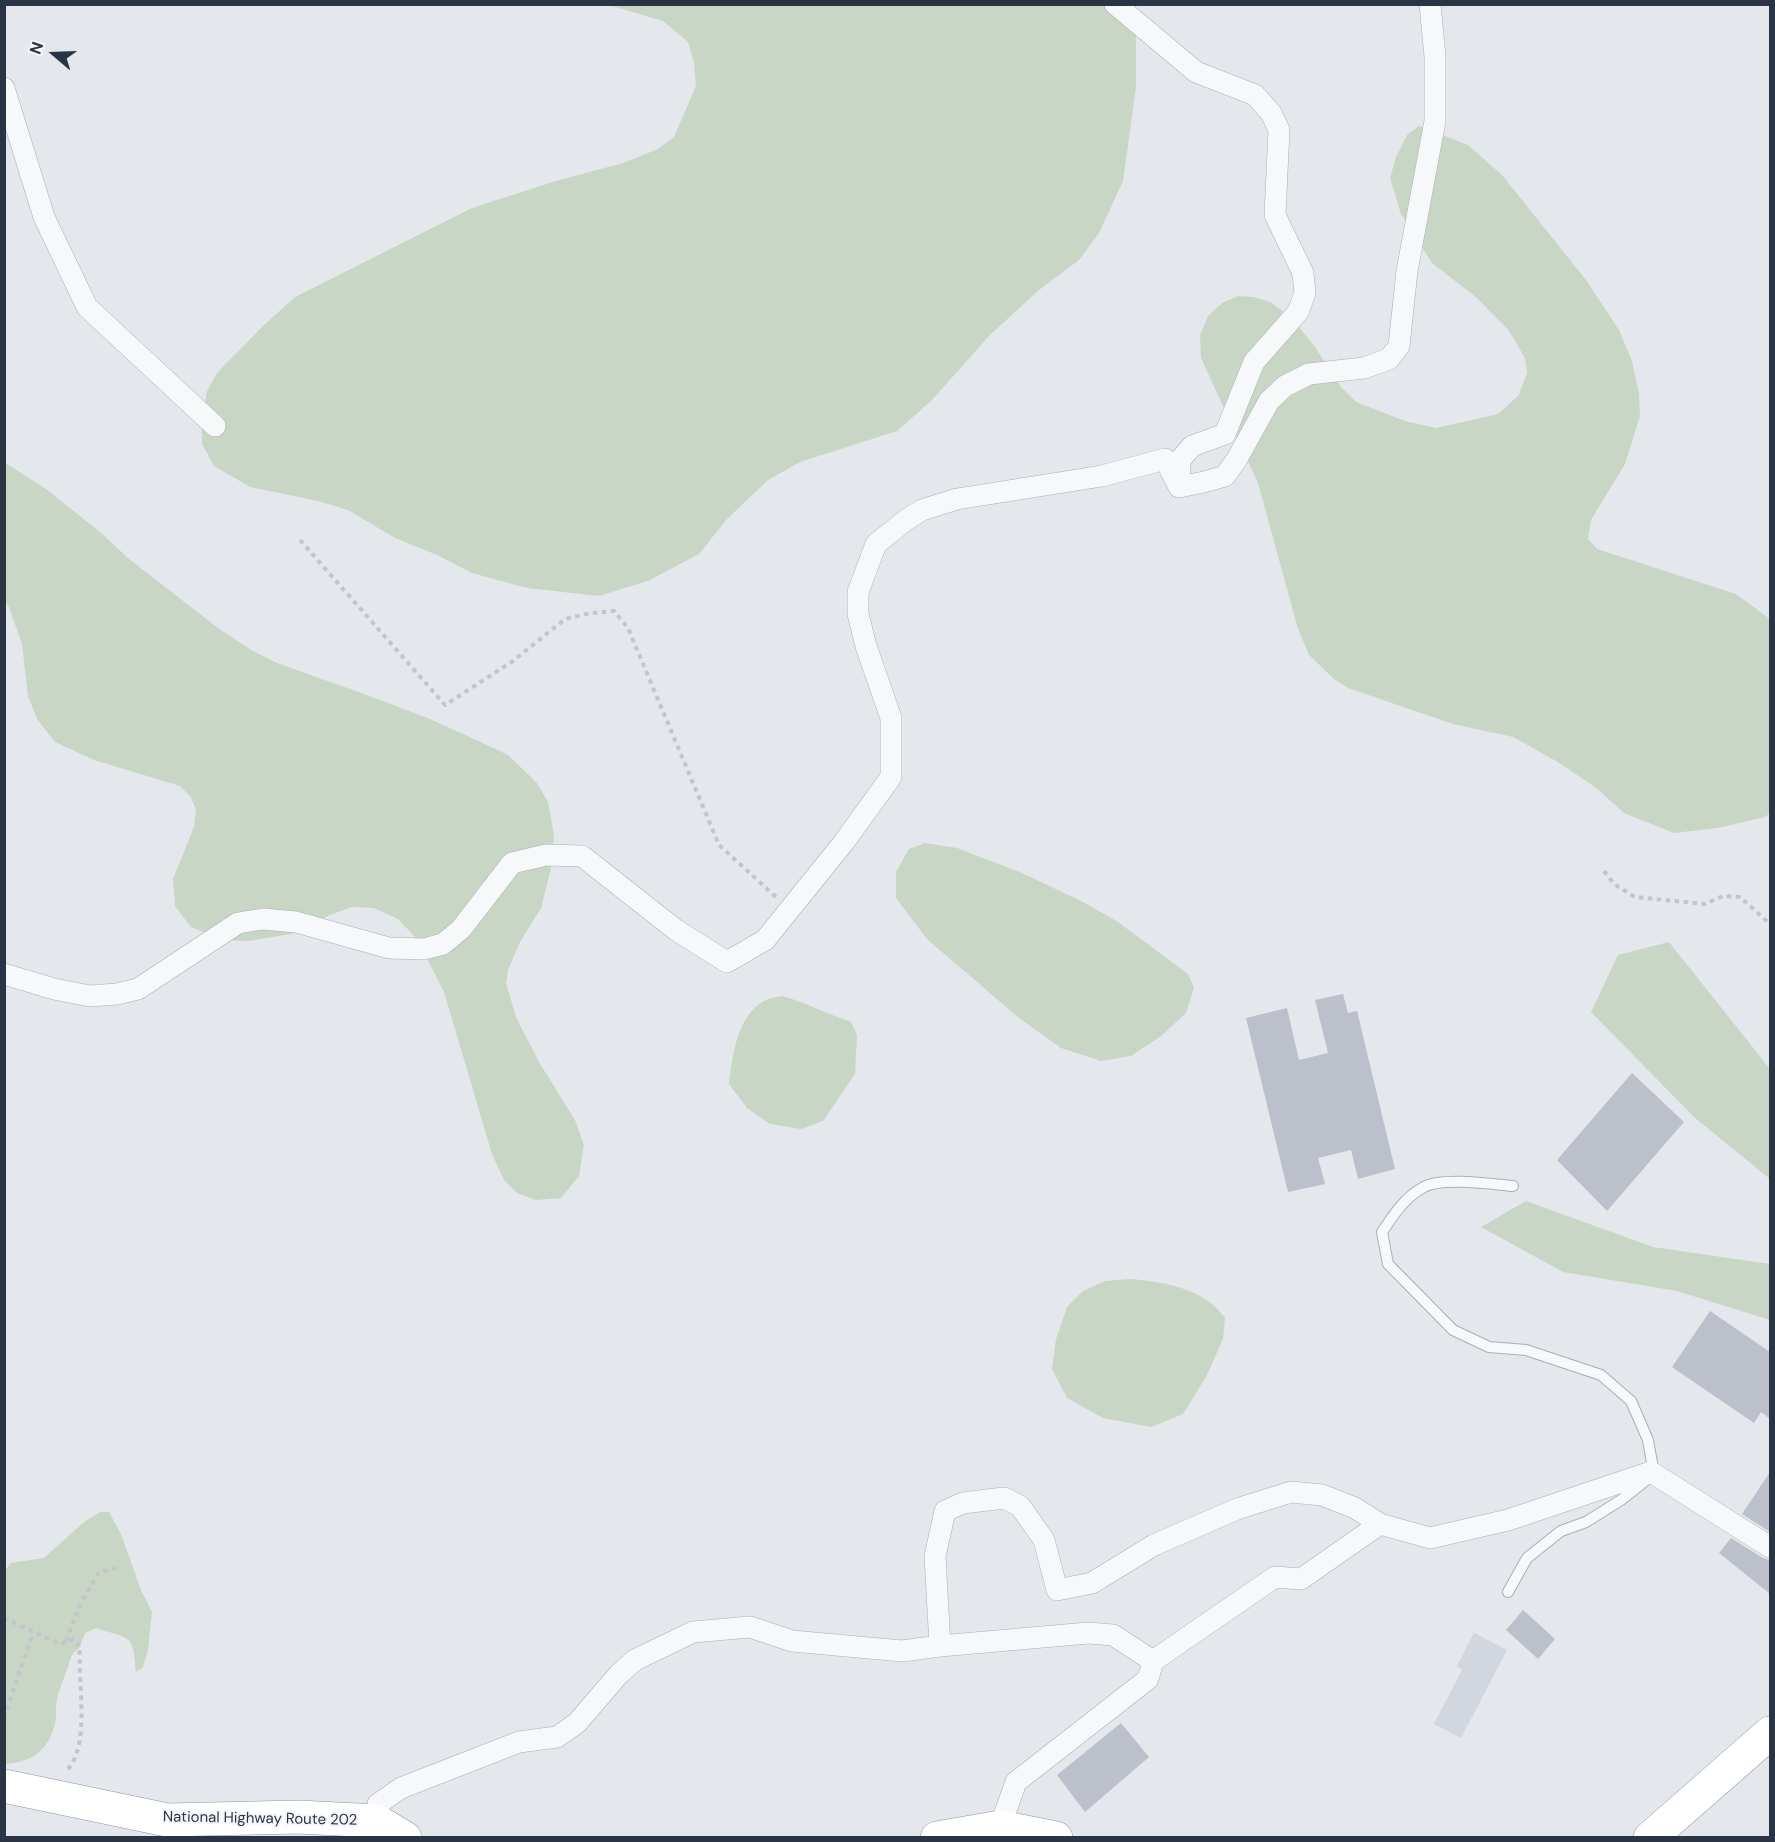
<!DOCTYPE html>
<style>
body{margin:0}
#map{position:relative;width:1775px;height:1842px;overflow:hidden;background:#e4e7ec;font-family:"DM Sans",sans-serif}
canvas{display:block}
.frame{position:absolute;inset:0;border:6px solid #2b3445;pointer-events:none}
.north{position:absolute;left:24px;top:24px;width:60px;height:60px;-webkit-text-stroke:4px #f4f6f9;paint-order:stroke;rotate:289deg;font-size:16px;font-weight:700;line-height:24px;text-align:center;color:#2b3445}
.north::after{content:'';display:block;margin:auto;width:21px;height:27px;background:#2b3445;clip-path:polygon(50% 0,100% 100%,50% 72%,0 100%)}
</style>
<div id="map">
<canvas width="1775" height="1842"></canvas>
<div class="frame"></div>
<div class="north">N</div>
</div>
<script>
const ctx = document.querySelector('canvas').getContext('2d');
ctx.lineJoin = 'round';
function paint(path, color) { ctx.fillStyle = color; ctx.fill(path, 'evenodd'); }
function stroke(path, color, width, dash) { ctx.strokeStyle = color; ctx.lineWidth = width; ctx.lineCap = dash ? 'butt' : 'round'; ctx.setLineDash(dash || []); ctx.stroke(path); }
function drawText(font, color, halo, rows, align = 'center') {
  ctx.font = font + ' "DM Sans",sans-serif'; ctx.lineWidth = 4.5; ctx.setLineDash([]); ctx.textBaseline = 'middle'; ctx.strokeStyle = halo; ctx.fillStyle = color; for (const [text, x, y, turn = 0] of rows) {
    ctx.save(); ctx.translate(x, y); ctx.rotate((+turn || 0) * Math.PI / 180); ctx.textAlign = isNaN(turn) ? turn : align; if (halo) ctx.strokeText(text, 0, 0); ctx.fillText(text, 0, 0); ctx.restore();
  }
}
paint(new Path2D(`
 M1474 1633 1507 1650 1461 1738 1434 1724 1462 1670 1457 1666Z`), '#d2d6de');
paint(new Path2D(`
 M1129 4 1136 14V87L1123 181 1099 233 1079 260 1039 290 990 335 931 401 897 431 800 462 768 480 727 519 699 554 648 581 599 596 527 588 472 573 437 555 395 538 348 510 318 501 250 487 214 466 202 444V421L207 391 217 373 263 326 295 297 472 208 556 181 623 163 658 149 674 137 696 86 694 62 688 42 663 21 609 5Z
 M1419 126 1468 145 1502 175 1586 280 1619 330 1632 361 1639 394 1640 416 1625 464 1591 520 1588 539 1597 549 1736 594 1770 619V813L1765 817 1718 828 1674 833 1624 813 1595 787 1556 761 1513 737 1453 724 1348 688 1334 679 1309 655 1298 629 1258 483 1201 358 1200 335 1208 316 1222 303 1238 296 1254 297 1270 302 1290 316 1315 347 1340 386 1356 402 1405 421 1436 428 1498 414 1519 395 1527 373 1525 358 1509 331 1477 298 1432 263 1401 214 1390 178 1396 157 1407 135Z
 M4 462 46 489 100 532 129 559 218 628 253 651 277 663 364 694 430 719 474 739 508 755 537 783 548 802 554 835 551 868 541 908 520 942 508 970 506 983 516 1017 539 1062 575 1120 584 1145 579 1176 561 1198 536 1200 517 1193 504 1180 492 1154 444 992 417 939 398 919 374 908 352 907 330 915 296 933 249 941 222 940 191 927 175 906 173 879 194 827 196 809 190 796 180 786 94 760 55 742 37 719 28 696 22 644 9 607 5 602Z
 M925 843 957 848 1022 873 1083 902 1118 922 1188 974 1194 988 1186 1013 1161 1036 1131 1056 1101 1061 1061 1048 1019 1018 927 939 896 898V872L909 849Z
 M1669 942 1770 1069V1179L1695 1118 1591 1012 1618 955Z
 M782 996C808 1003 827 1014 851 1022L857 1035 855 1074 823 1121 801 1129 770 1124 747 1108 729 1084C732 1057 737 1016 764 1001 769 998 777 997 782 996Z
 M1526 1201 1653 1247 1770 1264V1320L1677 1291 1563 1272 1481 1227Z
 M1130 1279C1164 1282 1204 1288 1225 1318L1223 1339 1206 1377 1183 1414 1151 1427 1103 1418 1067 1398 1052 1369 1056 1339 1067 1307 1083 1291 1105 1281Z
 M100 1512H109L121 1534 141 1590 152 1612 148 1650 143 1667 136 1672C133 1633 132 1640 96 1628L85 1633 79 1648 73 1653 70 1660C66 1675 58 1690 56 1705 55 1710 57 1715 56 1719 50 1749 34 1762 5 1764V1570L11 1563 44 1558 84 1522Z`), '#c9d6c5');
paint(new Path2D(`
 M1343 994 1348 1013 1357 1011 1395 1169 1358 1179 1351 1150 1318 1158 1325 1184 1288 1192 1246 1018 1287 1008 1299 1060 1328 1053 1315 1000Z
 M1632 1073 1684 1122 1607 1211 1557 1160Z
 M1710 1311 1770 1352V1419L1761 1412 1754 1423 1672 1367Z
 M1770 1472V1532L1742 1514Z
 M1731 1538 1763 1558 1770 1560V1594L1719 1553Z
 M1523 1610 1555 1639 1538 1659 1506 1630Z
 M1121 1723 1149 1757 1085 1812 1057 1775Z`), '#bbc0ca');
const service = new Path2D(`
 M1508 1592 1527 1558 1561 1531 1586 1522 1621 1500 1654 1474 1648 1440 1631 1401 1601 1375 1526 1350 1489 1347 1453 1330 1388 1264 1382 1232C1394 1214 1405 1197 1424 1187 1442 1177 1491 1184 1513 1186`);
const minor = new Path2D(`
 M1115 4 1196 72 1255 95 1271 113 1279 130 1275 215 1303 273 1305 293 1298 312 1254 362 1225 434 1192 446 1180 460 1179 486
 M4 88 44 217 87 307 215 426
 M1179 487 1204 482 1225 476 1237 459 1269 401 1285 386 1309 374 1364 368 1389 359 1399 346 1407 271 1435 121V57L1430 4
 M4 974 54 989 90 996 117 994 138 989 238 923 263 919 296 922 389 948 424 949 443 944 461 929 512 863 546 855 582 856 676 930 727 962 765 940 844 842 891 777V718L866 646 858 614V592L876 544 906 520 922 510 957 499 1102 476 1165 459 1179 487
 M940 1646 935 1556 945 1511 963 1503 1004 1498 1020 1506 1044 1540 1057 1590 1092 1583 1154 1545 1237 1509 1291 1492 1322 1495 1355 1508 1380 1524
 M1153 1661 1275 1577 1301 1579 1380 1524 1430 1538 1508 1520 1651 1472 1770 1547
 M377 1821 378 1804 401 1788 519 1742 557 1737 577 1723 619 1674 635 1660 693 1632 750 1627 792 1641 902 1651 940 1646 1088 1633 1113 1635 1153 1661 1148 1679 1016 1782 1000 1827`);
const trunk = new Path2D(`
 M4 1786 167 1820 298 1817 377 1821 405 1838
 M937 1838 1000 1827 1056 1838
 M1650 1838 1770 1733`);
stroke(service, '#a9aeb7', 12);
stroke(minor, '#a9aeb7', 22);
stroke(trunk, '#8b94a3', 34);
stroke(new Path2D(`
 M300 540 445 705 513 661 565 619 591 613 614 611 628 628 719 845 776 897
 M1604 871 1614 884 1635 897 1705 904 1723 896 1740 897 1770 924
 M4 1618 60 1644 73 1639 80 1646C77 1679 92 1749 65 1772
 M66 1641 80 1605 99 1572 119 1568
 M4 1718 33 1632`), '#c2c5cb', 4, [4.5, 4.5]);
stroke(service, '#f7f8fa', 10);
stroke(minor, '#f7f8fa', 21);
stroke(trunk, '#fff', 33);
drawText('15px', '#2b3445', '#f4f6f9', [
 ["National Highway Route 202",260,1819,1]
]);
</script>
